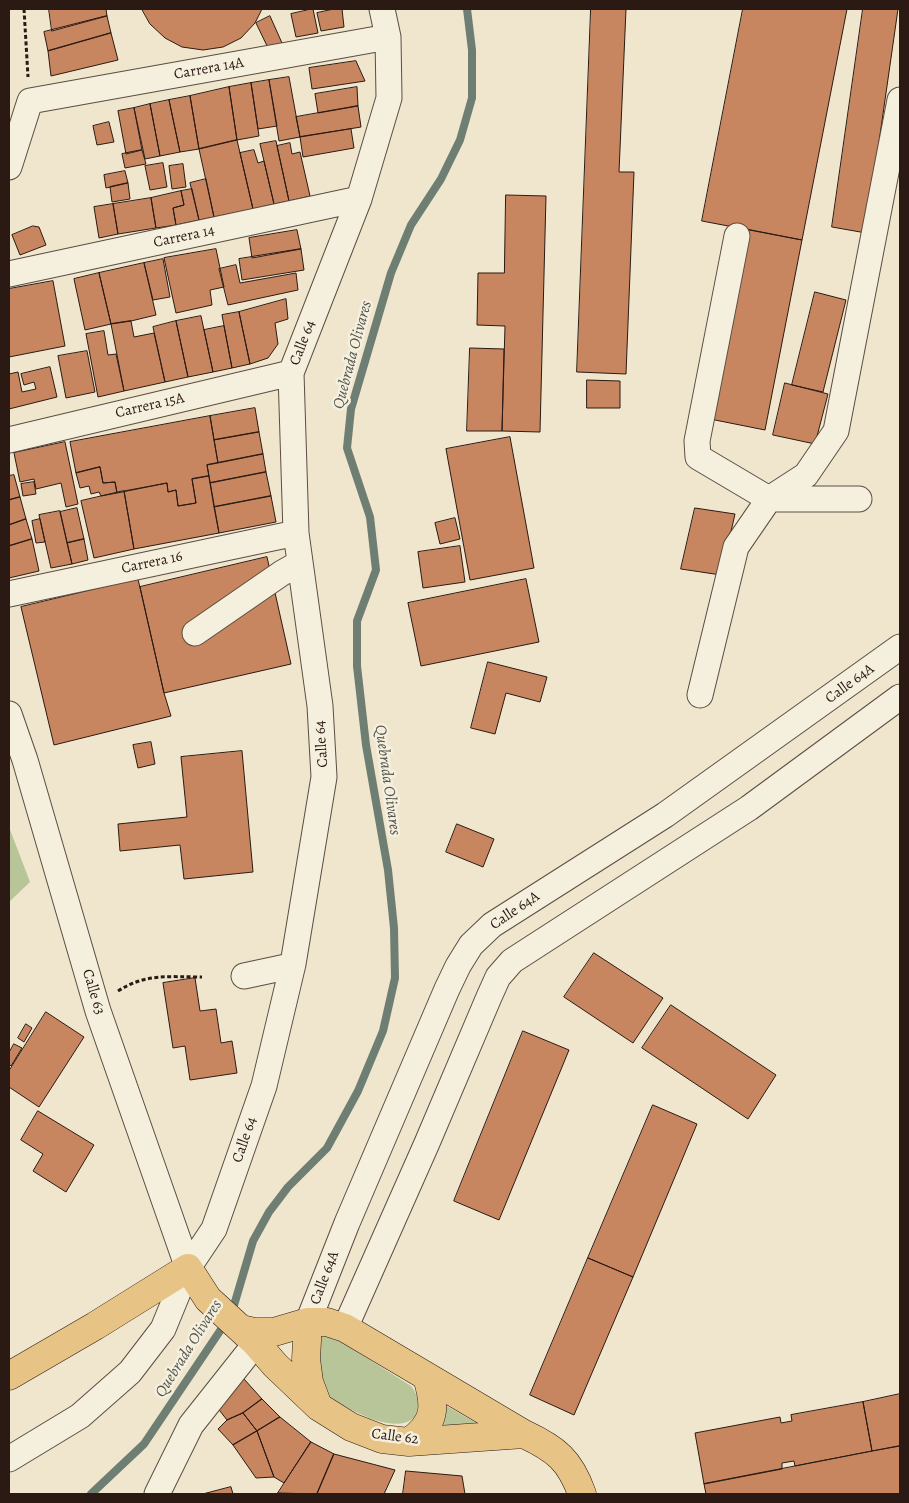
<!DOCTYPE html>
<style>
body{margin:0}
#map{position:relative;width:909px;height:1503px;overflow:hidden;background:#efe6cd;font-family:Alegreya,serif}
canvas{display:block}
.frame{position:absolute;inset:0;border:10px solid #2b1a14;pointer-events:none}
</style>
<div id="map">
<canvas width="909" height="1503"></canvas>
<div class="frame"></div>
</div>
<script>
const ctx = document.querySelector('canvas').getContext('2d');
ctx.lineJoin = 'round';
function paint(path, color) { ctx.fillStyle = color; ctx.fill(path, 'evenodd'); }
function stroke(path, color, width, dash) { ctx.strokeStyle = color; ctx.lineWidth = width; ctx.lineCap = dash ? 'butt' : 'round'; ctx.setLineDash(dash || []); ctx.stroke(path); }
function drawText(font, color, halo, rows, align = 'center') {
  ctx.font = font + ' Alegreya,serif'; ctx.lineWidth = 5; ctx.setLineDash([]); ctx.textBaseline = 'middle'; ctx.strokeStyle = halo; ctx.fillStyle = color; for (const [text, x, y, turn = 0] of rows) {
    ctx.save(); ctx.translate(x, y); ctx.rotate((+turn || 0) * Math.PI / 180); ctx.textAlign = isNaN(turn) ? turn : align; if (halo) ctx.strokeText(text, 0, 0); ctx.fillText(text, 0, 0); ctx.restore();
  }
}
paint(new Path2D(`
 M9 827 30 882 9 902Z
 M320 1333 337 1339 411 1386C417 1393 419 1402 417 1411 416 1417 412 1420 407 1422 383 1431 339 1404 320 1391L318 1377Z
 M445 1405 478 1424 439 1426Z`), '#b8c599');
stroke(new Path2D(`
 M232 1312 253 1241 269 1212 288 1187 327 1148 358 1091 383 1031 395 978 394 928 388 870 366 745 357 666V621L376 570 370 517 347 448 351 409 391 273 411 225 441 179 460 140 472 98V50L467 9
 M91 1494 144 1444 226 1322`), '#6e7e73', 8);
const building = new Path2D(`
 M49 9H106L107 16 52 31Z
 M142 9H262L255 23 241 38 223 47 203 50 182 47 165 38 150 24Z
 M313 9 318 33 296 37 291 14Z
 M334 9H342L344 27 321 31 317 13Z
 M591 9H626L619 172H634L626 374 577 372Z
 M743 9H847L802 240 702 221Z
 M863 9H898L866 233 832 227Z
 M107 16 111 33 48 51 44 32Z
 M270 16 282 43 269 50 256 23Z
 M111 33 118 60 51 76 48 51Z
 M356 61 365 81 312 89 309 68Z
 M289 77 300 137 279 141 269 80Z
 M269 80 277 126 258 129 251 83Z
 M251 83 259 136 237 140 229 87Z
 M229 87 237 140 199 149 190 96Z
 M357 87 358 106 318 113 315 94Z
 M190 96 199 149 180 152 169 100Z
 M169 100 180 152 160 156 150 104Z
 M150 104 160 156 145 159 134 108Z
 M358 106 361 127 300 137 296 117Z
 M134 108 142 150 126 154 118 111Z
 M109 122 114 142 97 145 93 126Z
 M351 129 354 148 303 157 300 137Z
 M237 140 253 209 214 217 199 149Z
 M276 141 289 201 274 204 260 144Z
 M290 143 292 154 300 152 310 196 289 201 277 146Z
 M142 150 146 164 125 168 122 154Z
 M254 150 258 163 264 161 274 204 253 209 240 153Z
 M163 163 167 187 150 190 145 166Z
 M183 164 186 187 172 189 169 166Z
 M125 171 128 183 106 188 104 175Z
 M206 179 214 217 199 220 190 183Z
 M128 183 130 199 112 202 110 187Z
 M192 189 199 220 176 225 173 208 184 205 181 191Z
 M181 191 184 205 173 208 176 225 156 228 151 198Z
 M506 195 546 196 540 432 502 431 505 326 477 325 478 273H504Z
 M151 198 156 228 118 234 113 204Z
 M113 204 118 234 99 238 94 207Z
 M33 226 39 227 46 245 20 255 12 235Z
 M746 229 802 240 765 430 710 419Z
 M297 230 301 249 252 258 249 238Z
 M216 249 224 287 210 290 212 305 176 313 164 258Z
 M301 249 304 270 242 280 239 259Z
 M163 259 170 297 153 300 144 263Z
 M144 263 156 315 131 321 111 324 99 273Z
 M236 265 240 283 296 273 298 290 228 305 219 269Z
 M99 273 111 324 85 330 74 279Z
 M53 281 65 346 9 357V289Z
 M815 292 846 300 823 392 792 385Z
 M286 299 288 319 275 323 278 344 268 358 250 364 239 312Z
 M239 312 250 364 232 368 222 315Z
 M201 316 213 372 188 377 176 321Z
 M131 321 134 337 154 333 165 382 124 391 111 324Z
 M176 321 188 377 165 382 153 327Z
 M224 326 232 368 213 372 204 330Z
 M104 331 108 355 116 354 124 391 98 397 86 334Z
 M470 348 504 349 502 431H467Z
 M87 351 95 392 66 398 58 356Z
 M50 367 57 397 9 409V374L18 372 22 392 36 389 34 382 24 385 21 374Z
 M587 380 620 381V408H587Z
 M785 383 828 394 815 444 773 435Z
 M255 408 259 432 214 440 210 416Z
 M210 416 218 463 207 465 209 476 192 479 196 503 178 506 176 490 168 492 167 483 117 493 115 482 103 483 100 467 76 473 70 442Z
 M259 432 263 454 218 463 214 440Z
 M510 437 534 568 470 580 446 449Z
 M65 442 78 504 66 507 61 483 36 489 34 479 20 482 14 453Z
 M263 454 266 472 210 483 207 465Z
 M100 467 103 483 115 482 117 493 101 496 99 492 91 494 89 486 80 488 76 473Z
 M266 472 271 496 214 507 210 483Z
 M14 475 20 497 9 500V476Z
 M209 476 219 533 134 549 124 491 167 483 168 492 176 490 178 506 196 503 192 479Z
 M34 482 36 494 23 496 21 484Z
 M124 491 134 549 94 558 81 501Z
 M271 496 276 522 219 533 214 507Z
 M20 497 26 519 9 525V500Z
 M77 508 84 539 67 543 60 512Z
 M695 508 735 514 721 575 681 569Z
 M60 511 72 564 51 568 39 515Z
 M455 518 460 539 440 544 435 523Z
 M26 519 32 539 9 546V525Z
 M40 519 45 542 36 543 32 521Z
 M32 539 39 571 9 578V546Z
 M84 539 88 560 72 564 67 543Z
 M460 546 465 582 423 588 418 552Z
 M267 557 291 664 164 693 140 587Z
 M138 579 164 693 171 716 54 745 21 607Z
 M526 579 539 642 421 666 408 603Z
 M488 662 547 677 540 702 506 693 495 734 471 728Z
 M151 742 155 764 138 768 133 745Z
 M242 751 253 872 184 879 180 845 120 851 118 824 187 817 181 757Z
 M457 824 494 839 483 867 446 852Z
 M594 953 663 998 633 1043 564 997Z
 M195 978 200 1011 216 1009 221 1043 232 1041 237 1073 190 1080 185 1046 173 1048 163 983Z
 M671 1005 776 1075 748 1119 642 1048Z
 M46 1012 84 1037 39 1107 9 1087V1071Z
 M26 1024 32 1028 24 1042 18 1038Z
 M523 1031 569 1050 499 1220 454 1201Z
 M14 1044 22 1048 11 1066 9 1064V1053Z
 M653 1105 697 1124 633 1277 588 1258Z
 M38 1111 94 1145 66 1192 33 1171 43 1154 21 1140Z
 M588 1258 633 1277 574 1415 530 1395Z
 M244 1379 262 1399 243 1413 227 1420 216 1406Z
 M900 1394V1446L872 1451 863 1402Z
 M262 1399 280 1417 257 1431 243 1413Z
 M863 1402 872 1451 795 1466 794 1461 782 1463V1469L704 1484 695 1433 780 1417 781 1423 792 1421 791 1415Z
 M243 1413 257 1431 233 1445 218 1429 227 1420Z
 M280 1417 311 1442 284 1483 274 1477 257 1431Z
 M257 1431 274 1477 256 1478 233 1445Z
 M311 1442 334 1454 317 1494 278 1493Z
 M900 1446V1494H706L704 1484Z
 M334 1454 395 1470 384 1494H317Z
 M406 1471 462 1476 465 1494H403Z
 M231 1487 233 1494H203Z`);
paint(building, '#c7865f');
stroke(building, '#2b1a14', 1);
const minor = new Path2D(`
 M9 167 30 101 388 37
 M737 236 697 441 698 457 769 499H859
 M9 274 359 199
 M9 440 291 373
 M9 594 296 533
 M195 633 282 573 300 563
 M700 695 736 547 769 499 806 475 836 431 900 100
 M9 714 25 760 98 1011 188 1268
 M244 976 286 967 293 964
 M308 1322 347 1223 447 989 458 966 471 945 492 925 665 815 900 647
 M345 1328 427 1143 489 997 498 977 512 961 749 808 900 697
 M9 1459 80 1416 130 1372 163 1329 188 1268 214 1229 264 1086 293 964 324 777 320 706 296 533 291 373 359 199 389 98 388 37 382 9
 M157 1494 191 1425 256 1343`);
const major = new Path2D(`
 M308 1322 306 1359 309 1382 318 1406
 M241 1329 254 1332H274L308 1322H327L345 1328 524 1434C556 1449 570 1460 582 1494
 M9 1376 95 1326 188 1268 208 1299 256 1343 275 1365 319 1407 351 1427 382 1439 409 1442 524 1434
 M409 1442C436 1423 436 1407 427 1377`);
stroke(minor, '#5c4d42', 27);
stroke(major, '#2b1a14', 29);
stroke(new Path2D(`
 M24 9 28 77
 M118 991C146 973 170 977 202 977`), '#2b1a14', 3, [4, 2.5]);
stroke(minor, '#f5efde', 25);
stroke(major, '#e8c386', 28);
drawText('15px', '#2b1a14', '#f5efde', [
 ["Carrera 14A",209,69,-10],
 ["Carrera 14",184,237,-12],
 ["Calle 64",303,343,-69],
 ["Carrera 15A",150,406,-13],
 ["Carrera 16",152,563,-12],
 ["Calle 64A",850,684,-36],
 ["Calle 64",322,744,-94],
 ["Calle 64A",515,911,-34],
 ["Calle 63",93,992,73],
 ["Calle 64",245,1140,-71],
 ["Calle 64A",325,1278,-69],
 ["Calle 62",395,1437,7]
]);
drawText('italic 16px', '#52544c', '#f5efde', [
 ["Quebrada Olivares",353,355,-75],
 ["Quebrada Olivares",387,780,82],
 ["Quebrada Olivares",189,1349,-58]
]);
</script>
